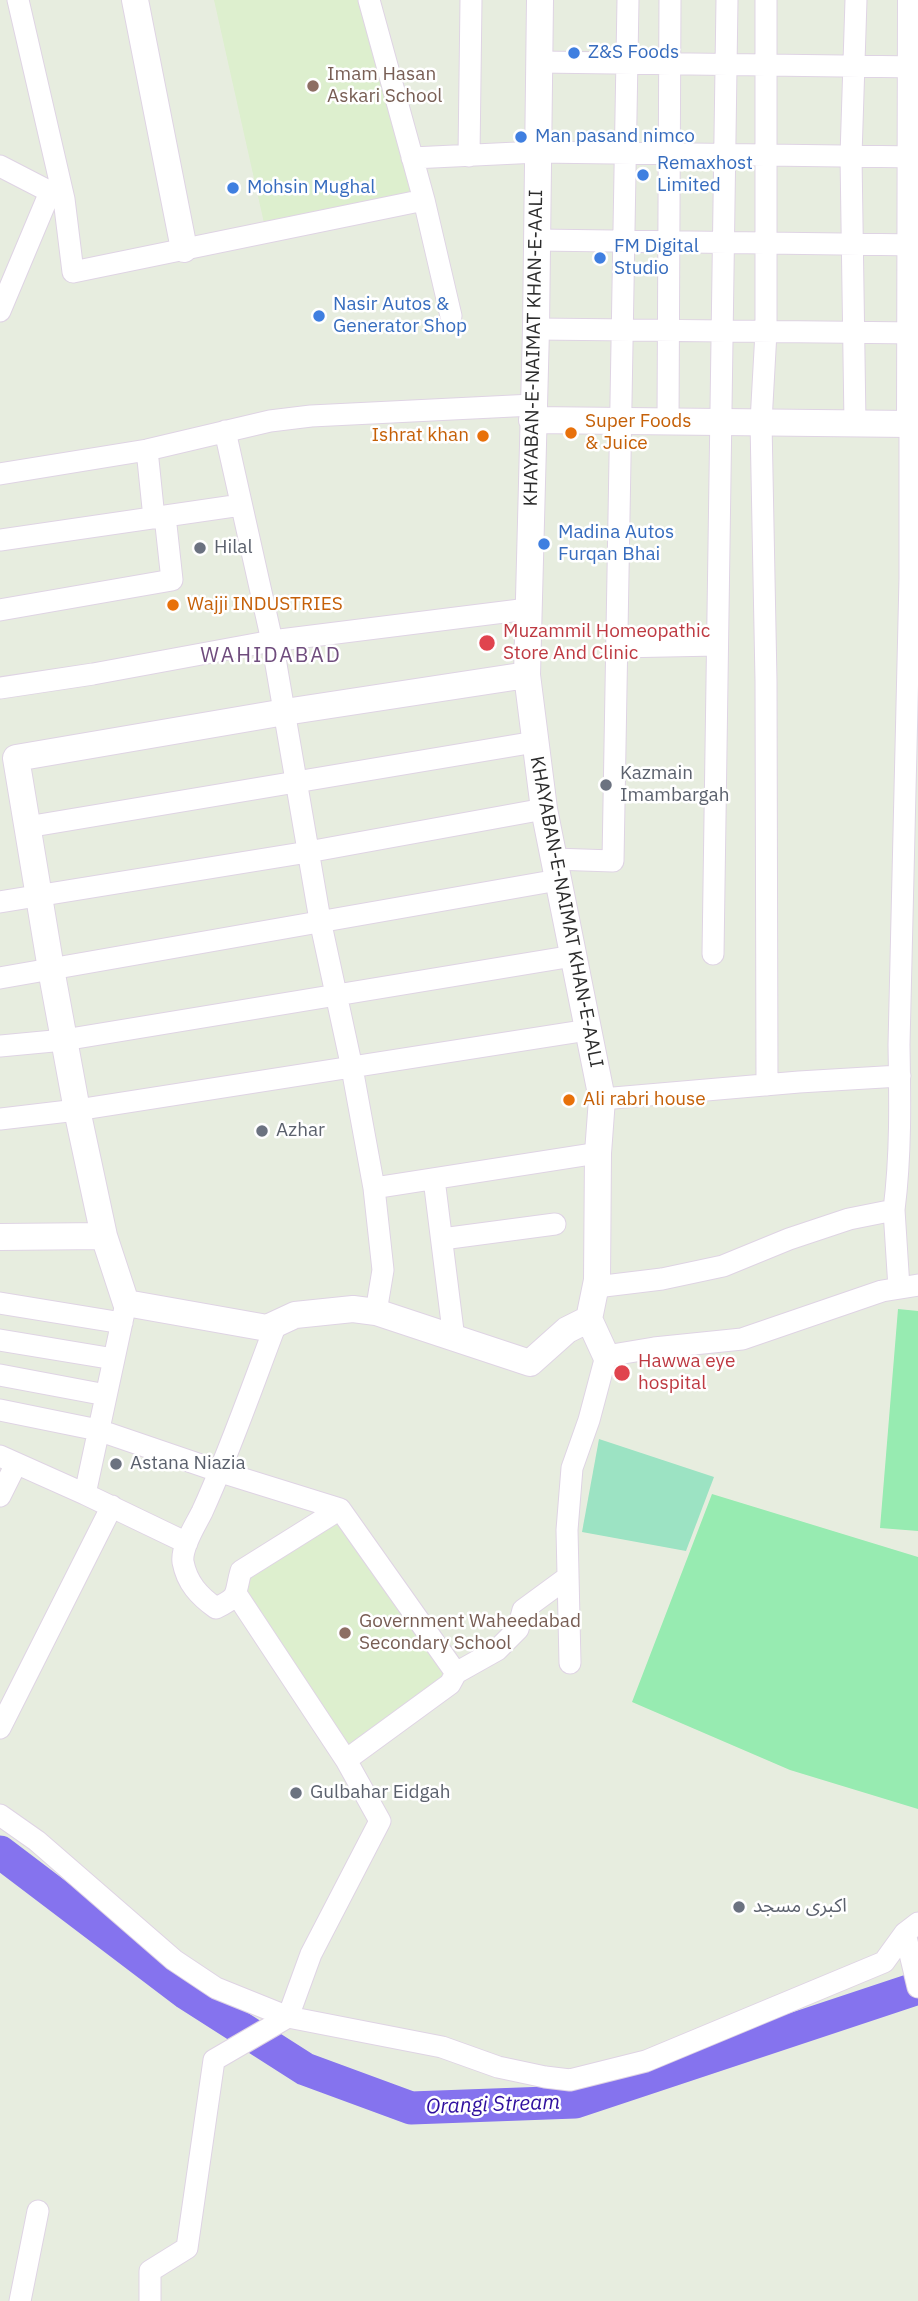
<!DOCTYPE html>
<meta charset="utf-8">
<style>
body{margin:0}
canvas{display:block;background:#e7eddf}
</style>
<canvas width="918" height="2301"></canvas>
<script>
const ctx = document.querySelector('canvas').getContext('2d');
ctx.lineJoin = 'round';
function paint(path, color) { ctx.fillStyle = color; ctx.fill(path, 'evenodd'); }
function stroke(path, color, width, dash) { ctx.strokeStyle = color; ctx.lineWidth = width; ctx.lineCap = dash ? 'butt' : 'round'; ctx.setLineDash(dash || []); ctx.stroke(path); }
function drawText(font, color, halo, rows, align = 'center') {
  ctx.font = font + ' "IBM Plex Sans","Noto Sans Arabic",sans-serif'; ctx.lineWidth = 5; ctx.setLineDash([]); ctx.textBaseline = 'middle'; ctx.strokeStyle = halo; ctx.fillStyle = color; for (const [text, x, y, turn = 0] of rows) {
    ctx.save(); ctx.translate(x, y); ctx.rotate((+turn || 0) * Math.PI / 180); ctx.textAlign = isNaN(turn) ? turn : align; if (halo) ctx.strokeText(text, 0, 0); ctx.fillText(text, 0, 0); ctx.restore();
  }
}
paint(new Path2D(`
 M214 0H369L424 200 266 232Z
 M340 1509 456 1673 346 1760 238 1582Z`), '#ddefce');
paint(new Path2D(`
 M599 1439 714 1477 686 1551 582 1532Z`), '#9ce3c3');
paint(new Path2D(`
 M898 1309 918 1311V1531L880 1528Z
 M712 1494 918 1557V1809L790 1770 632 1702Z`), '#97ebb1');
stroke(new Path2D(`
 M0 1852 186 1993 305 2069 411 2108 575 2102 918 1988`), '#8573ee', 33);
const minor = new Path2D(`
 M18 0 64 199 73 272 424 200
 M369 0 424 200 451 316
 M766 0V332L761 422 766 681 767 1085
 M539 62 918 67
 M469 156 471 0
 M412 158 538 152 918 157
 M0 166 62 198
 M537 240 918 245
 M0 311 50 192
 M536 329 918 333
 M668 422 670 0
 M855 423 851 156 856 0
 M225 431 272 641 320 920 352 1068 374 1188 383 1270 376 1312
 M147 450 154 518
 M0 474 147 450 270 421 311 416 533 405
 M0 540 241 505
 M0 610 172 580 165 516
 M617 647 717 645
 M0 688 93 674 272 641 528 609
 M27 827 535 742
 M553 859 613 861 628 0
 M0 902 308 852 544 809
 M713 954 727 0
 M0 978 558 880
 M0 1046 64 1040 573 956
 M602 1099 799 1082 900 1076
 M0 1119 77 1110 588 1030
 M434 1179 454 1339
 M374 1188 598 1153
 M894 1210 899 1288
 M442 1239 555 1224
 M596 1287 662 1279 723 1266 789 1239 849 1219 894 1210C901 1155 900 1100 899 1045L910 578V424H918
 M0 1303 122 1323
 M276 1324C252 1387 230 1451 202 1512 195 1526 181 1547 183 1562 187 1583 199 1596 216 1608 241 1596 234 1595 241 1571L340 1509 456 1673
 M0 1340 114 1359
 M0 1375 106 1395
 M0 1410 98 1430 221 1472 340 1509
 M0 1456 85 1494 187 1543
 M85 1494 126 1303
 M0 1496 16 1464
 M570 1663 567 1530 572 1468 589 1420 606 1356 654 1348 742 1339 882 1291 918 1285
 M0 1728 112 1506
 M346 1760 450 1684 456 1673 497 1650 518 1629 523 1610 568 1577
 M0 1815 37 1841 174 1960 216 1988 288 2017 442 2047 498 2067 545 2077 570 2080 646 2061 884 1962 905 1933 918 1923
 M905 1933 918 1987
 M20 2301 38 2211
 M150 2301V2271L187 2248 214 2060 288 2017 311 1954 380 1821 346 1760 237 1595`);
const tertiary = new Path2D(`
 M135 0 184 249
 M540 0 536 329 527 675 544 809 602 1099 598 1153 597 1280 589 1319 606 1356
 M532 420 910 424 911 0
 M527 675 285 712 16 758 51 969 77 1110 104 1236 126 1303 267 1328 295 1315 353 1309 376 1312 530 1363 567 1330 589 1319
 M0 1237 104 1236`);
stroke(minor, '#dfd4e4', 23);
stroke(tertiary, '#dfd4e4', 28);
stroke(minor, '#fff', 21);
stroke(tertiary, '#fff', 26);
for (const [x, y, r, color] of [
 [574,53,7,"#3f7fe0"],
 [313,86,7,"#8d6e63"],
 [521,137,7,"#3f7fe0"],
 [643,175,7,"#3f7fe0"],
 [233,188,7,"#3f7fe0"],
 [600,258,7,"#3f7fe0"],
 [319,316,7,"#3f7fe0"],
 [571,433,7,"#e8710a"],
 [483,436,7,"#e8710a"],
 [544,544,7,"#3f7fe0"],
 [200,548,7,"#6b7280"],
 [173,605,7,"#e8710a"],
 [487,643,9,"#e0444e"],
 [606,785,7,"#6b7280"],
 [569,1100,7,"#e8710a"],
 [262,1131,7,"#6b7280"],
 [622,1373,9,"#e0444e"],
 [116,1464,7,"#6b7280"],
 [345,1633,7,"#8d6e63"],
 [296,1793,7,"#6b7280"],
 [739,1907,7,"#6b7280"]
]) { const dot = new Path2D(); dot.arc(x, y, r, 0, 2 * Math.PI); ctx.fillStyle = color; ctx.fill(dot); stroke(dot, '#fff', 2.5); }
drawText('19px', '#366cbe', '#fff', [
 ["Z&S Foods",588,53],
 ["Man pasand nimco",535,137],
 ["Remaxhost",657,164],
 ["Limited",657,186],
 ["Mohsin Mughal",247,188],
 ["FM Digital",614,247],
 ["Studio",614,269],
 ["Nasir Autos &",333,305],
 ["Generator Shop",333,327],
 ["Madina Autos",558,533],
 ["Furqan Bhai",558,555]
], 'left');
drawText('19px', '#785e54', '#fff', [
 ["Imam Hasan",327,75],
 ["Askari School",327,97],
 ["Government Waheedabad",359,1622],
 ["Secondary School",359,1644]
], 'left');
drawText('19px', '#2c2c2c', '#fff', [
 ["KHAYABAN-E-NAIMAT KHAN-E-AALI",534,348,-89],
 ["KHAYABAN-E-NAIMAT KHAN-E-AALI",566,912,79]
]);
drawText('19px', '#c56008', '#fff', [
 ["Super Foods",585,422],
 ["& Juice",585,444],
 ["Ishrat khan",469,436,"right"],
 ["Wajji INDUSTRIES",187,605],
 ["Ali rabri house",583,1100]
], 'left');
drawText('19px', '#5b616d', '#fff', [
 ["Hilal",214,548],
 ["Kazmain",620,774],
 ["Imambargah",620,796],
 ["Azhar",276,1131],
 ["Astana Niazia",130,1464],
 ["Gulbahar Eidgah",310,1793],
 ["اکبری مسجد",753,1907]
], 'left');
drawText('19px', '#be3a42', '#fff', [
 ["Muzammil Homeopathic",503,632],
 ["Store And Clinic",503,654],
 ["Hawwa eye",638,1362],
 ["hospital",638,1384]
], 'left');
ctx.letterSpacing = '2px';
drawText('21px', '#6f4c7d', '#fff', [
 ["WAHIDABAD",271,656]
]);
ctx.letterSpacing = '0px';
drawText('italic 21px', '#2f0e9e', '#fff', [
 ["Orangi Stream",493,2105,-2]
]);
</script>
